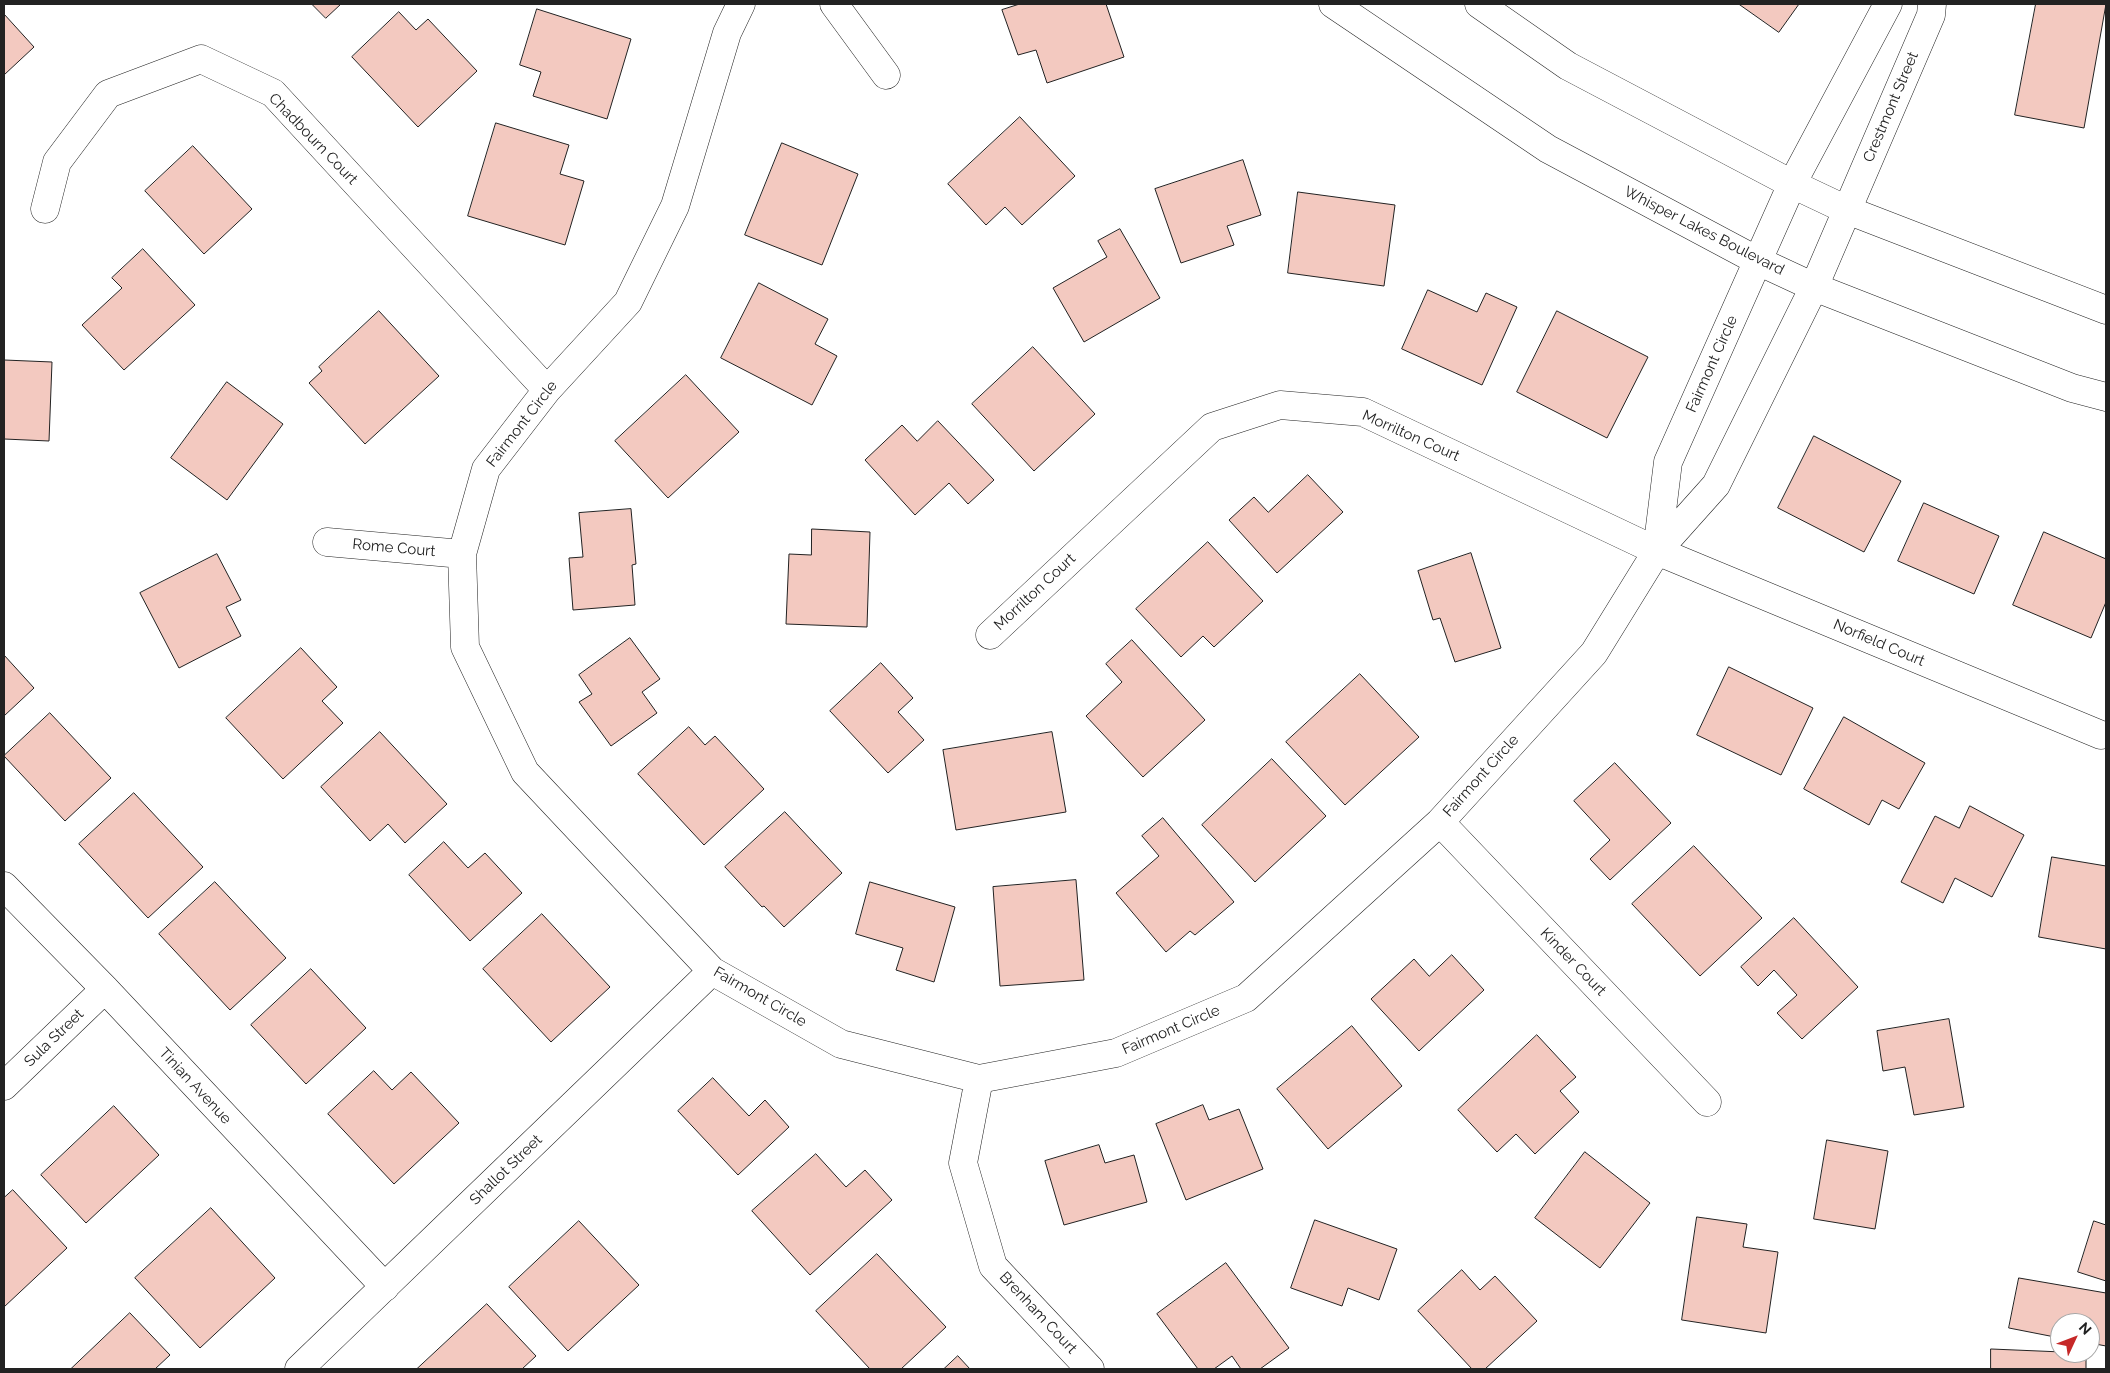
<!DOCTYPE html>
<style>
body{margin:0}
#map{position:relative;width:2110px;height:1373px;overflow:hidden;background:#fff;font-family:Raleway,sans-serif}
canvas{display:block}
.frame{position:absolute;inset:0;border:5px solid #222;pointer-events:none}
.north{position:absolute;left:2050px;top:1313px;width:50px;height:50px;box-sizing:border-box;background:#fff;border:1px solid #a7a7a7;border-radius:50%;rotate:47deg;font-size:14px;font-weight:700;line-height:20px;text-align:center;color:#222}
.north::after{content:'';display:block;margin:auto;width:18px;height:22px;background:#c62828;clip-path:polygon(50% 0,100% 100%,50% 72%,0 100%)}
</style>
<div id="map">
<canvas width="2110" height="1373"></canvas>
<div class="frame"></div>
<div class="north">N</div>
</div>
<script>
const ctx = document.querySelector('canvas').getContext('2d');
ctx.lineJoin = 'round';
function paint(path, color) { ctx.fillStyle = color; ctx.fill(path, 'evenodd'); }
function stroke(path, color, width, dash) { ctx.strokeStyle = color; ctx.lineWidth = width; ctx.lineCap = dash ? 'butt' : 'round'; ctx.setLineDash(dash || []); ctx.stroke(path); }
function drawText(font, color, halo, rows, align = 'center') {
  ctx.font = font + ' Raleway,sans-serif'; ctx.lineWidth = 4; ctx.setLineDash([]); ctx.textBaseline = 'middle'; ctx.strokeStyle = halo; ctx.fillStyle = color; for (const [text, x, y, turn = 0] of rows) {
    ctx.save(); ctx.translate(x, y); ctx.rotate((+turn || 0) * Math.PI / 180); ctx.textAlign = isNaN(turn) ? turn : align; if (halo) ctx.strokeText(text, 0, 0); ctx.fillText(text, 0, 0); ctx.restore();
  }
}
const building = new Path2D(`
 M312 4H341L326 18Z
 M1020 4H1106L1124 57 1047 83 1036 50 1018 55 1002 10Z
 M1739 4H1799L1779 32Z
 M2036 4H2106L2084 128 2015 115Z
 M537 9 631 39 607 119 533 96 541 72 520 65Z
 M399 12 416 30 428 19 477 71 418 127 352 57Z
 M4 14 34 47 4 75Z
 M1020 117 1075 176 1022 225 1005 207 986 225 948 184Z
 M496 123 569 145 560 174 584 181 565 245 468 216Z
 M782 143 858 174 822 265 745 235Z
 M193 146 252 209 204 254 145 191Z
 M1243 160 1261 215 1227 226 1234 245 1181 263 1155 189Z
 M1298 192 1395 205 1384 286 1288 273Z
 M1120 229 1160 298 1084 342 1053 288 1107 257 1098 241Z
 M143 249 195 305 124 370 82 325 122 288 112 278Z
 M759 283 828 319 815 344 837 356 812 405 721 358Z
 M1428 290 1477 312 1486 293 1517 307 1482 385 1402 349Z
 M379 311 439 376 365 444 309 383 322 371 319 367Z
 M1557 311 1648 357 1607 438 1517 392Z
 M1033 347 1095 414 1034 471 972 404Z
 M4 360 52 362 49 441 4 439Z
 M686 375 739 432 668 498 615 441Z
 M227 382 283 424 227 500 171 458Z
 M938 421 994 480 968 504 949 483 915 515 865 460 902 425 917 441Z
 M1814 436 1901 481 1864 552 1778 508Z
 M1308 475 1343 512 1277 573 1229 520 1254 497 1268 512Z
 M1924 503 1999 536 1974 594 1898 561Z
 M631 509 636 564 632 565 635 605 573 610 569 558 583 557 579 513Z
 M812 529 870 532 867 627 786 624 789 554 811 555Z
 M2044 532 2106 559V602L2091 638 2013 605Z
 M1208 542 1263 601 1214 647 1203 636 1181 657 1136 609Z
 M1471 553 1501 648 1455 662 1440 618 1433 620 1418 571Z
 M217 554 241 600 226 607 241 636 179 668 140 593Z
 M630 638 660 679 642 692 657 713 611 746 579 702 592 694 579 675Z
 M1132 640 1205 720 1143 777 1086 716 1122 682 1106 664Z
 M301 648 337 687 322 701 343 723 283 779 226 718Z
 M4 655 34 688 4 716Z
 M881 663 913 698 898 712 924 740 888 773 830 711Z
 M1729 667 1813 708 1781 775 1697 735Z
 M1360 674 1419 737 1345 805 1286 742Z
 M50 713 111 778 65 821 4 756Z
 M1844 717 1925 763 1899 809 1882 800 1869 825 1804 789Z
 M689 727 705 745 715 736 764 789 704 845 638 774Z
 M380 732 447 804 405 843 388 824 370 841 321 787Z
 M1052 732 1066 812 956 830 943 750Z
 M1272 759 1326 816 1255 882 1202 825Z
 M1615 763 1671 823 1610 880 1590 859 1610 840 1574 801Z
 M134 793 203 867 148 918 79 844Z
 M1970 806 2024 835 1992 897 1955 878 1943 903 1901 882 1935 816 1959 828Z
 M785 812 842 873 784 927 764 906 762 907 725 867Z
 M1163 818 1234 902 1195 935 1190 931 1166 952 1116 893 1159 856 1142 836Z
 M444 842 468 868 485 853 522 893 470 941 409 875Z
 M1694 846 1762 918 1700 976 1632 904Z
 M2052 857 2106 866V949L2039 937Z
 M1076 880 1084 980 1000 986 993 887Z
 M215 882 286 958 230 1010 159 934Z
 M870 882 955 907 934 982 896 970 903 948 856 934Z
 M542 914 610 987 551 1042 483 969Z
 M1794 918 1858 987 1802 1039 1777 1013 1797 995 1774 970 1758 986 1741 967Z
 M1452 955 1484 990 1419 1051 1371 999 1414 959 1429 976Z
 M311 969 366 1028 306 1084 251 1025Z
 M1949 1019 1964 1107 1914 1115 1905 1067 1883 1071 1877 1031Z
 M1352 1026 1402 1086 1328 1149 1277 1089Z
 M1537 1035 1576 1077 1560 1091 1579 1112 1535 1154 1516 1134 1497 1152 1458 1110Z
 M374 1071 392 1090 411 1072 459 1123 394 1184 328 1114Z
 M713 1078 749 1116 765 1100 789 1127 738 1175 678 1111Z
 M1203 1105 1209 1120 1239 1109 1263 1169 1186 1200 1156 1124Z
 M114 1106 159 1155 86 1223 41 1175Z
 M1827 1140 1888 1151 1875 1229 1814 1219Z
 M1099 1145 1105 1163 1134 1155 1147 1202 1064 1225 1045 1161Z
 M1585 1152 1650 1203 1600 1268 1535 1218Z
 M816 1154 846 1187 865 1170 892 1200 810 1275 752 1211Z
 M13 1190 67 1248 4 1307V1198Z
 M211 1208 275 1278 200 1348 135 1278Z
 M1697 1217 1747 1224 1743 1247 1778 1252 1766 1333 1682 1320Z
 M1315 1220 1397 1249 1379 1300 1348 1288 1342 1306 1291 1288Z
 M579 1221 639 1285 568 1351 509 1287Z
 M2094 1221 2106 1225V1281L2078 1272Z
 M877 1254 946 1327 901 1369H870L816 1311Z
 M1226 1263 1289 1348 1260 1369H1241L1232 1356 1214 1369H1198L1157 1314Z
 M1462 1270 1480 1290 1495 1276 1537 1321 1485 1369H1472L1418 1311Z
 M2019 1278 2106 1293V1346L2090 1343V1323H2060V1338L2009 1328Z
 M487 1304 536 1356 522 1369H417Z
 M130 1313 170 1355 155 1369H71Z
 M1991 1349 2086 1353V1369H1991Z
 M958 1356 970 1369H944Z`);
paint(building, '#f3c9c0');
stroke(building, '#222', 1);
const minor = new Path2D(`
 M741 4 727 33 675 206 628 302 547 390 486 469 462 554 465 647 525 772 712 971 841 1044 979 1079 1116 1053 1246 998 1440 822 1594 653 1657 551 1716 485 1814 287 1931 15 1932 4
 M834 4 886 75
 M45 209 57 162 108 94 201 59 273 93 547 390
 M327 542 462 554
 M1657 551 1668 462 1792 184 1888 4
 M990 635 1212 427 1280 405 1363 412 1657 551 2101 735
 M1440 822 1707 1102
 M4 886 105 989 385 1287
 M979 1079 963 1163 993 1266 1090 1369
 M4 1086 105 989
 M299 1369 712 971`);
const tertiary = new Path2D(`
 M1333 4 1548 149 1758 261 1814 287 2072 388 2106 397
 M1479 4 1568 66 1792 184 1847 210 2106 310`);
stroke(minor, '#222', 29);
stroke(tertiary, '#222', 29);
stroke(minor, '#fff', 28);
stroke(tertiary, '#fff', 28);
drawText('15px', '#222', '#fff', [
 ["Crestmont Street",1891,107,-67],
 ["Chadbourn Court",313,139,46],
 ["Whisper Lakes Boulevard",1704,231,27],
 ["Fairmont Circle",1712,364,-66],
 ["Fairmont Circle",522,424,-52],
 ["Morrilton Court",1411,436,24],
 ["Rome Court",394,548,5],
 ["Morrilton Court",1035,592,-43],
 ["Norfield Court",1879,643,23],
 ["Fairmont Circle",1481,776,-48],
 ["Kinder Court",1573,962,46],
 ["Fairmont Circle",760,997,30],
 ["Fairmont Circle",1171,1030,-23],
 ["Sula Street",54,1038,-44],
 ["Tinian Avenue",195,1086,47],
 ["Shallot Street",506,1170,-44],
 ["Brenham Court",1038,1313,47]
]);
</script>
